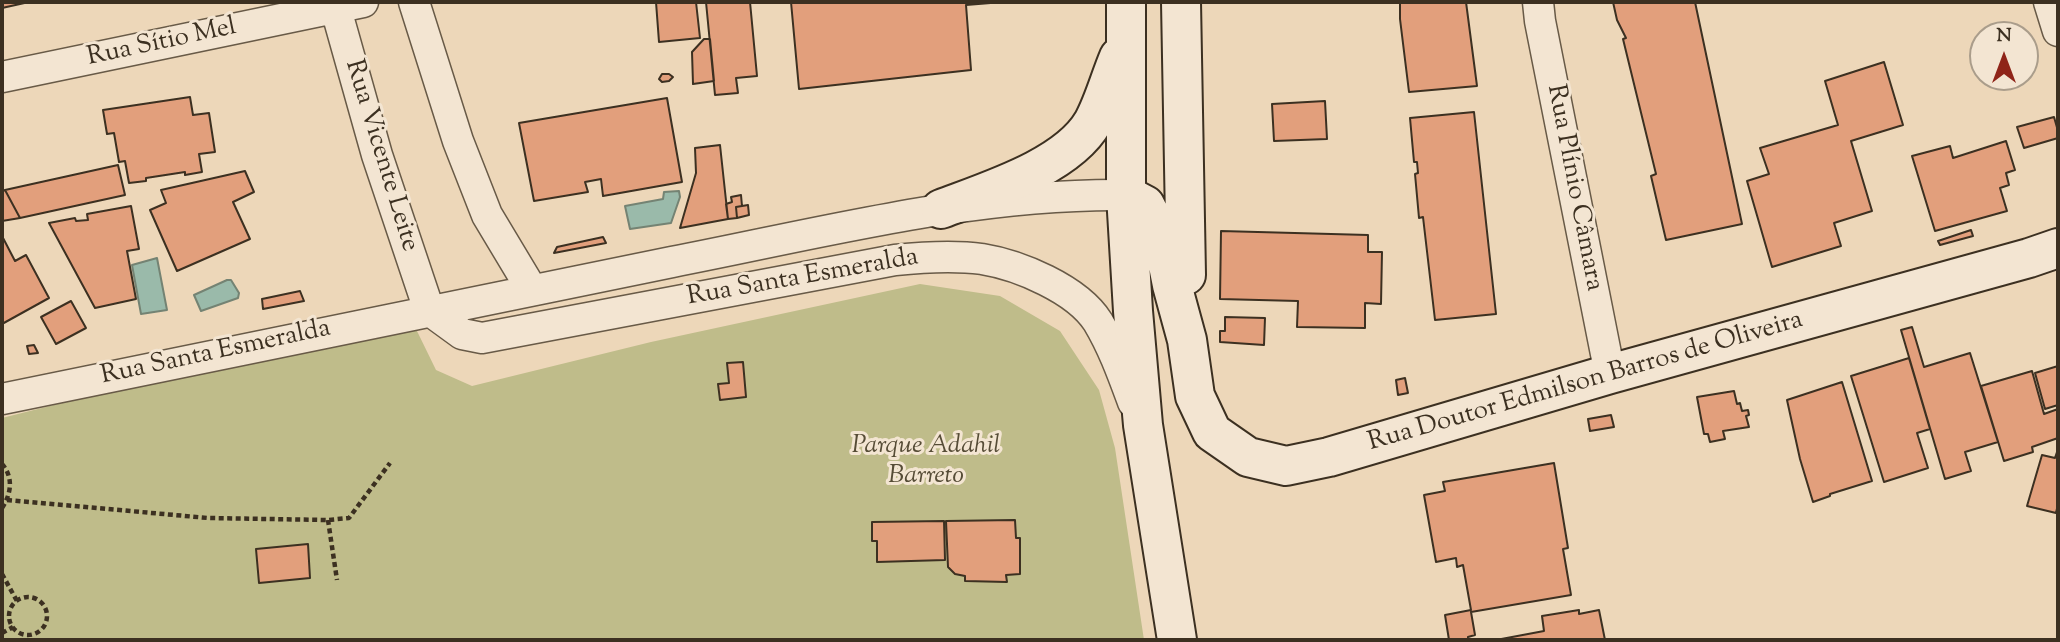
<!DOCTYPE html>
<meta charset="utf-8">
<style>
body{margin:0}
#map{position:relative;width:2060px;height:642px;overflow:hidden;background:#edd7b9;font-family:"Sorts Mill Goudy",serif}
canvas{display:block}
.frame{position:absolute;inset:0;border:4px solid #3c3021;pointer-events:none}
.north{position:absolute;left:1969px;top:21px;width:70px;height:70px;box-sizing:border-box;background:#f3e5d2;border:2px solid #aa9d8b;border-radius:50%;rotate:0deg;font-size:19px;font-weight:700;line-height:28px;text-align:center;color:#3c3021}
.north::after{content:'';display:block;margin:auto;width:24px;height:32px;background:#8f2418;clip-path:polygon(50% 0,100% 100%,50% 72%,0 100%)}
</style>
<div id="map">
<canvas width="2060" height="642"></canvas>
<div class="frame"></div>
<div class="north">N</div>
</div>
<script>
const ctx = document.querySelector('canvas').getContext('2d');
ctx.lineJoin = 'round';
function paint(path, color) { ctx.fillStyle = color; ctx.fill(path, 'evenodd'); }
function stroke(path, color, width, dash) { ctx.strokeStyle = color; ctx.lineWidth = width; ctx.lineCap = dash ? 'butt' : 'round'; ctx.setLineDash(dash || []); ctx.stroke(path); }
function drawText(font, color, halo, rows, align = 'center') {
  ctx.font = font + ' "Sorts Mill Goudy",serif'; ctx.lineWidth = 6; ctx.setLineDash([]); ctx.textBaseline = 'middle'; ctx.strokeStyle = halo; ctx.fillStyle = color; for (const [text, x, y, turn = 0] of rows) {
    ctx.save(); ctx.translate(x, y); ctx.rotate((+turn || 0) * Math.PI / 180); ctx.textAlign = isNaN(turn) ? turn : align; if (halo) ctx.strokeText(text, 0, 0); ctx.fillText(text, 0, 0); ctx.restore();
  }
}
paint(new Path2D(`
 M920 284 1000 296 1060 331 1099 390 1115 448 1144 640H2V418L325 337 416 329 436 370 472 386 651 342Z`), '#bfbc8a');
const water = new Path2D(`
 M679 191 680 197 671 223 630 229 625 206 663 199 664 192Z
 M157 258 167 310 141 314 132 265Z
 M227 280H231L239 293 238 298 201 311 194 295Z`);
paint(water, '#9abaaa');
stroke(water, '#748373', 2);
const building = new Path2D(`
 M2 2H29L2 8Z
 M656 2H696L700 38 659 42Z
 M706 2H750L757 76 736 78 738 93 715 95Z
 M791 2H1003L966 5 971 70 799 89Z
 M1400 2H1466L1477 86 1409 92 1400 19Z
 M1613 2H1695L1742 224 1666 240 1651 176 1656 174 1623 39 1626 38 1617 20Z
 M704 39H710L714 81 693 84 692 52Z
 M1884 62 1903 125 1851 141 1872 211 1834 223 1841 246 1772 267 1747 181 1769 174 1760 148 1838 125 1825 81Z
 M662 74H669L673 77 669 81 662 82 659 79Z
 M190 97 193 115 209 113 215 152 199 154 202 172 185 175V172L146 178V181L129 183 125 161 119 162 114 133 107 134 103 110Z
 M667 98 682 182 603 196 601 179 585 182 588 192 534 201 519 123Z
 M1325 101 1327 139 1274 141 1272 104Z
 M1474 112 1496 314 1435 320 1423 217 1419 218 1415 174 1418 173 1417 162H1414L1410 118Z
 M2054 117 2058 131V138L2024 148 2017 127Z
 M2006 141 2015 170 2006 173 2009 185 2000 188 2007 211 1935 231 1912 156 1950 146 1953 158Z
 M720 145 728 219 680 228 696 173 695 148Z
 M118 165 125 195 20 218 5 190Z
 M245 171 254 192 233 202 250 239 177 271 150 210 166 203 161 190Z
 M5 190 20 218 2 221V191Z
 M741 195 742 206 736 207 737 218 728 219 726 204 732 202 731 197Z
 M748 205 749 215 737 218 736 207Z
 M131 206 139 249 127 251 136 299 95 308 49 223 75 218 76 221 88 220 87 214Z
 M1971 230 1973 236 1940 245 1938 241Z
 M1221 231 1368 235V252H1382L1381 304 1365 303V328L1297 327 1298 301 1220 299Z
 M2 236 15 261 26 255 49 298 2 324Z
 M603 237 606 243 554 253 557 247Z
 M300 291 304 301 263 309 262 299Z
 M71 301 86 328 56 344 41 317Z
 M1225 317 1265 318 1264 345 1220 342V331H1225Z
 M1912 327 1924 367 1970 353 1998 442 1965 452 1971 471 1945 479 1901 330Z
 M34 345 38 353 29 354 27 346Z
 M1909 358 1930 429 1917 433 1928 468 1884 482 1851 376Z
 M743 362 746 397 720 400 718 384 729 383 727 363Z
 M2058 366V405L2045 409 2035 373Z
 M2032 371 2044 414 2058 409V438L2032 447 2033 452 2004 461 1981 386Z
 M1405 378 1408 393 1398 395 1396 380Z
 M1842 382 1872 481 1830 494V496L1813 502 1800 459 1787 400Z
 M1734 391 1737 404 1740 403 1742 411 1748 410 1749 415 1746 416 1749 427 1723 431 1725 439 1710 442 1708 434H1704L1697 397Z
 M1611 415 1614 427 1590 431 1588 419Z
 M2058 449V504L2056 513 2027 506 2042 455 2055 458Z
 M1554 463 1568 548 1563 549 1571 595 1471 612 1475 635 1468 637V640H1449L1445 615 1471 610 1463 565 1457 567 1456 558 1436 562 1424 495 1445 491 1443 482Z
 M1015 520 1016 538H1020V574L1006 575 1007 582 965 581V576L955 574 948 567 946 521Z
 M944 521 945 560 877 562V541H872V522Z
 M308 544 310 578 259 583 256 549Z
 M1579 610V614L1599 610 1605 640H1496L1544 631 1542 616Z`);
paint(building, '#e29f7c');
stroke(building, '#3c3021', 2);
const street = new Path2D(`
 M334 2 377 155 429 310
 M414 2 458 141 487 215 532 290
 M1538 2 1540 21 1610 374
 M2049 2 2058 31
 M2 77 363 2
 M429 310 462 334 482 338 895 260C924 257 953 255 982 259 1019 265 1077 289 1098 322 1113 347 1123 375 1133 402
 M2 399C225 353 448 307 672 262 822 233 973 193 1126 195`);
const secondary = new Path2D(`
 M1126 2V195L1133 311 1143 425 1177 640
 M1181 2 1186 275
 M1126 195 1145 205 1163 240 1172 285 1187 340 1195 396 1212 432 1248 457 1286 466 1329 457 1610 374 2029 258 2058 248
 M941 209C988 191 1067 167 1093 122 1104 102 1110 78 1119 57`);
stroke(street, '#685a47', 33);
stroke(secondary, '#3c3021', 42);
stroke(new Path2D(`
 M2 464C14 478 11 494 2 508
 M7 500 208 518 328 520 349 518 390 463
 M328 520 337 580
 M2 574 17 601
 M9 616a19 19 0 1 1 38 0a19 19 0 1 1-38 0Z
 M2 633 13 627`), '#3c3021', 4.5, [5, 3.5]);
stroke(street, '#f3e5d2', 30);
stroke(secondary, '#f3e5d2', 38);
drawText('26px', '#3c3021', '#f3e5d2', [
 ["Rua Sítio Mel",162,44,-12],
 ["Rua Vicente Leite",380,156,73],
 ["Rua Plínio Câmara",1573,188,79],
 ["Rua Santa Esmeralda",803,279,-10],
 ["Rua Santa Esmeralda",216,354,-12],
 ["Rua Doutor Edmilson Barros de Oliveira",1586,383,-16]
]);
drawText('italic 26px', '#564c36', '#f3e5d2', [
 ["Parque Adahil",926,448],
 ["Barreto",926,478]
]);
</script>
